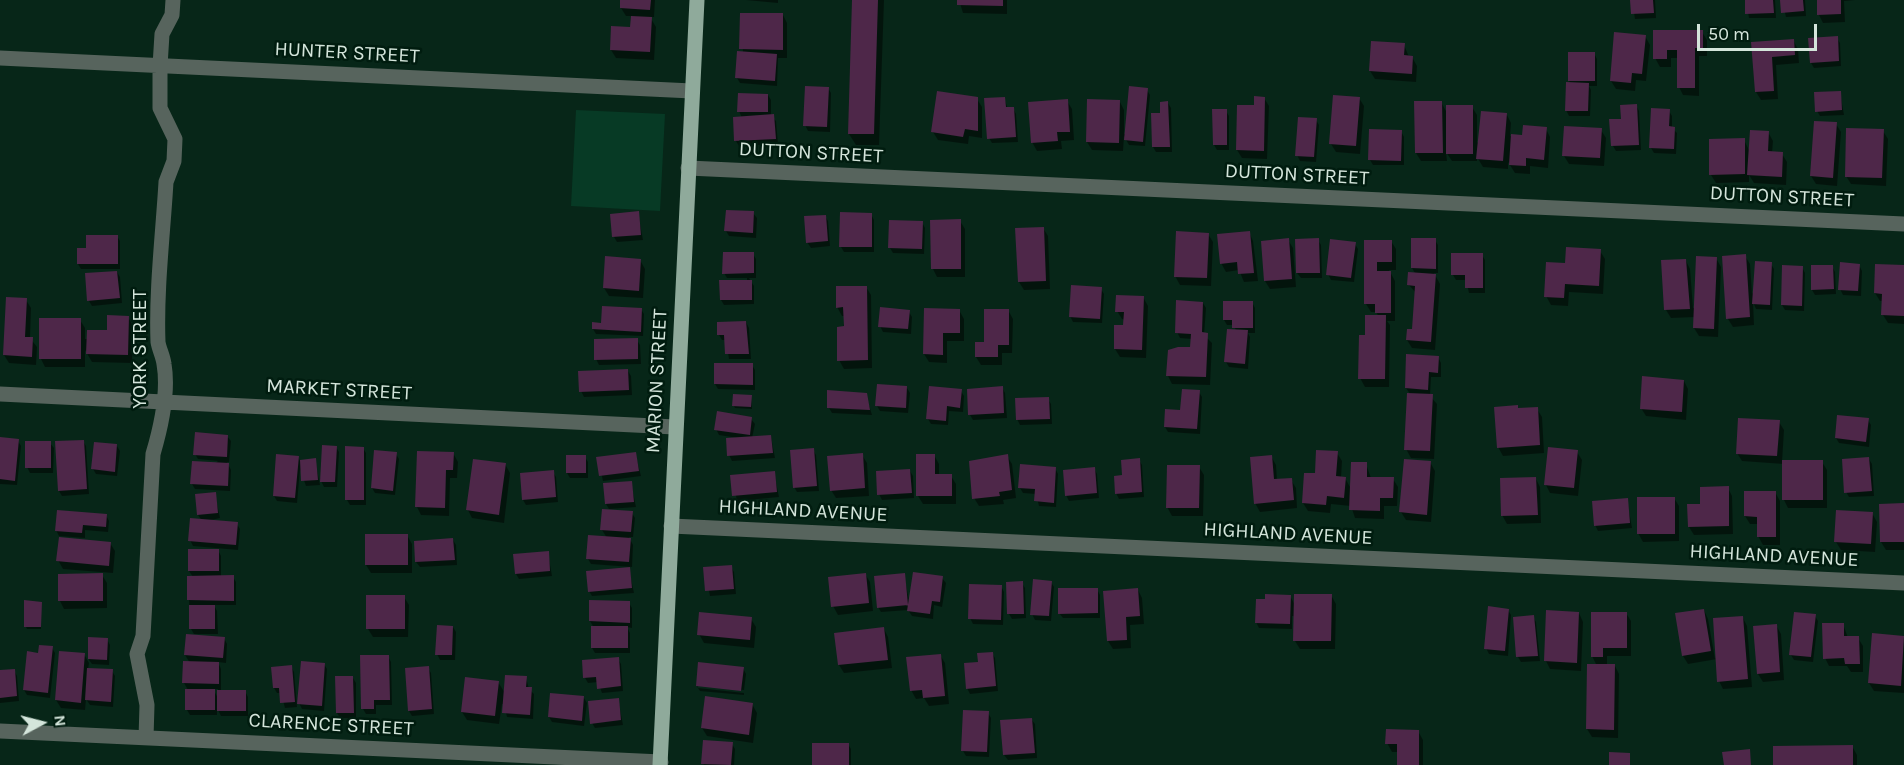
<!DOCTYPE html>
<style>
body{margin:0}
#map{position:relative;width:1904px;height:765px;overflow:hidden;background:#072618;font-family:Karla,sans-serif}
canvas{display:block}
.north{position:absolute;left:12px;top:693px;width:60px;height:60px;-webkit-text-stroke:4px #001c0f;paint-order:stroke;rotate:83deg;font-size:16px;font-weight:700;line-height:24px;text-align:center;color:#d4e5db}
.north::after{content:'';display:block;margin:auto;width:21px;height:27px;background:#d4e5db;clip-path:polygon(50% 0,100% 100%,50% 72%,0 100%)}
.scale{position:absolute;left:1697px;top:24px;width:120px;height:27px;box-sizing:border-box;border:3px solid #d4e5db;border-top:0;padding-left:8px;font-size:18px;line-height:21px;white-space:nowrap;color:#d4e5db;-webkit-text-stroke:4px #001c0f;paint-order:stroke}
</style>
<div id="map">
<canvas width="1904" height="765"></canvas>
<div class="north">N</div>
<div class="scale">50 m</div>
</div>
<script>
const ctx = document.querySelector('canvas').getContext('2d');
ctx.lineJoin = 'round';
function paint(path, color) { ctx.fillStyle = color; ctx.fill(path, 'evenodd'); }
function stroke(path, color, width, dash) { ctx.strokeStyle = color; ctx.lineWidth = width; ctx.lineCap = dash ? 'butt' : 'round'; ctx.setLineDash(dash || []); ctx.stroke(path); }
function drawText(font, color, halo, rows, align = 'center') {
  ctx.font = font + ' Karla,sans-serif'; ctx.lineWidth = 5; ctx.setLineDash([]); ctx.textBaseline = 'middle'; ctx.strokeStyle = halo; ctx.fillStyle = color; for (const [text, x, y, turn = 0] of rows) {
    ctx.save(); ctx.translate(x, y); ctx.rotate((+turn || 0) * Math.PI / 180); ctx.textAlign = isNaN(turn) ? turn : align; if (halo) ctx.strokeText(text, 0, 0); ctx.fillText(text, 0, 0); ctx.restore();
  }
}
paint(new Path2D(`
 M576 110 665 114 660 211 571 206Z`), '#073a25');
paint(new Path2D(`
 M622 0H655L654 17H650L656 27 654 60 616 58 611 50 632 28V16H626L621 8Z
 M746 0H778V3Z
 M854 0H884L879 145H856L849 134Z
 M959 0H1007V14L963 13Z
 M1632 0H1655L1656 18 1635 19Z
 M1746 0H1775L1776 18H1749Z
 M1782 0H1805L1806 16 1786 17Z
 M1818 0H1855L1844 1 1845 22 1823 23 1819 15Z
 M741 14 783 15 787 23V58H778L777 86 740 83 737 78 743 53Z
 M1655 31 1702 32 1707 40V56H1699V96L1683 95 1679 87V58H1671V67H1660L1655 58Z
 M1645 36 1650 45 1646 81 1636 80 1635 91 1616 89 1611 81Z
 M1837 38 1840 43 1841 66 1814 68 1811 63Z
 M1793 40 1798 49 1799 63 1776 65 1778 99 1761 100 1756 92 1752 44Z
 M1404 45 1409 57H1412L1417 66 1416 82 1375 79 1370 71Z
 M1594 53 1597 59V86H1589L1591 90 1590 116H1569L1566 110 1571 84 1569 81Z
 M828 88 831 93 830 132 808 131 805 125Z
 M1147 90 1150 95 1145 146 1129 145 1124 136 1123 151 1092 150 1087 142 1120 102 1124 110V134H1126Z
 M1840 92 1844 115 1820 116 1817 111Z
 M768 95 771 100V116L776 121 778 144 739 146 736 141 742 118 739 111Z
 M1004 98 1008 109 1013 108 1016 114 1018 142 992 143 989 138Z
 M1264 98 1269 106 1267 159 1242 158 1237 150 1255 107Z
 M1359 98 1364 106 1360 154 1336 152 1331 144Z
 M977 99 982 107V138L969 136 968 144 938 140 933 132Z
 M1067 101 1072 109 1074 140 1061 141 1062 149 1037 151 1032 142Z
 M1441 102 1447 113 1472 107 1477 115V143L1507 115 1511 123 1510 136 1523 137 1546 129 1550 137 1548 168 1530 166V174L1515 173 1508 162V169L1483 167 1477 157V161H1452L1446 152 1447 161H1421L1416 153Z
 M1168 103 1171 108 1172 152H1156L1153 147Z
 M1636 105 1639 111 1641 150 1616 151 1613 146 1611 121 1623 120Z
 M1226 111 1229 116V150H1217L1214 145Z
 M1669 111 1672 116V128L1677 133 1676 154 1654 153 1651 148Z
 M1316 120 1319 125 1316 162 1300 161 1297 155Z
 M1836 124 1841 132 1837 186 1816 184 1811 176Z
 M1601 130 1606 138 1604 166 1569 164 1564 156Z
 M1401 131 1404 137V165H1373L1370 160Z
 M1883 131 1888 139 1886 186 1851 184 1846 176Z
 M1768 132 1773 141 1772 153 1782 154 1787 162 1786 185 1754 183 1749 175V182L1716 183 1711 175 1744 140 1750 152Z
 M638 213 643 240 617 242 614 237Z
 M753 213 757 218 756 238 729 236 726 231Z
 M871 214 874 220V252H844L841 247Z
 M825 216 828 221 830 246 811 248 807 242Z
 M960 221 965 229V277H937L933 269Z
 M922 222 925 228 924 254 893 253 890 248Z
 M1043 228 1048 236 1050 289 1024 290 1019 282 1017 229Z
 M1249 232 1253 241 1258 281 1244 282 1239 270 1226 272 1221 263Z
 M1208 234 1213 242 1211 286 1180 285 1175 276Z
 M117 236 120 241V269H81L78 264V250H88Z
 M1288 240 1293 248 1296 287 1270 289 1265 281Z
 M1318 240 1321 245 1322 278H1301L1297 273Z
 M1435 240 1438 245V273H1434L1440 284 1435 350 1412 348 1407 340 1413 331 1416 293 1409 285 1416 275 1412 268Z
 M1366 241H1391L1396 249V270H1389L1395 281V321H1387L1390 325 1389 387H1365L1360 378 1366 337 1379 317 1376 312H1371L1366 304Z
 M1355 244 1358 249 1354 282 1331 280 1328 274Z
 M1600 251 1605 259 1603 294 1569 292 1568 306 1551 305 1546 296 1566 265Z
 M753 254 756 259V278H749L754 286V304L724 305 721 300 747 281V278H727L724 273Z
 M1482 255 1485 260V293H1469L1466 280H1456L1453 275Z
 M1745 256 1750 264 1752 294 1771 264 1774 269 1772 310 1756 309 1753 302 1754 325 1733 327 1728 319Z
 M1716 258 1721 267 1718 337 1699 336 1694 328 1695 317 1671 318 1666 310 1686 261 1690 269 1693 308H1695Z
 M640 260 645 269 643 298 609 296 604 288Z
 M1859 265 1862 271 1861 296 1843 295 1840 289Z
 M1832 266 1835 272 1836 294 1815 295 1812 290Z
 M1784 267H1802L1805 273 1804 311 1785 310 1782 305Z
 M1904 267V324L1888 323 1883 315V301H1880L1875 293Z
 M117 272 120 277 122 303 92 306 89 301Z
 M866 287 871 295 872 368 844 369 839 360 845 316H842L837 307Z
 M1101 289 1104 294 1102 323 1073 322 1070 316Z
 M1143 297 1148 306 1146 358 1120 357 1115 349 1125 320 1122 319 1117 311Z
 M26 300 31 308 30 338 37 347 36 365 9 363 4 355Z
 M1252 302 1255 308V333H1248L1250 337 1248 369 1229 367 1226 362 1236 331 1234 325H1227L1224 320Z
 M1203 303 1206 308 1204 335 1212 343 1210 385 1172 384 1168 376 1192 349V339L1180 338 1177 332Z
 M641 309 644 314 643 336 596 334 593 329Z
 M959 310 964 319V341H947V363L929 362 924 354Z
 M1008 310 1013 319 1012 353H1002V365H981L976 357Z
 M909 312 912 317 911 334 883 332 880 326Z
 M128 317 133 326 132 363 92 362 85 350V367H45L41 359V320H80L85 328V339H88L108 332Z
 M746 322 749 328 751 359H729L726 340H722L719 335Z
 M637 340 640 345 641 364 599 365 596 359Z
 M1438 357 1441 363V377H1431L1430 396 1437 404 1434 459 1411 458 1406 449 1410 394 1406 388Z
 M752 365 755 370V390L718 389 715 384Z
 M628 371 631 376 632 395 584 397 581 391Z
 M1684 381 1688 389 1686 420 1646 416 1641 408Z
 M1002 387 1005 393 1007 418 973 420 970 415Z
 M907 388 910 393 908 413 880 411 877 406Z
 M961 391 964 396 963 412 949 411 948 425 931 424 928 419Z
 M1199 392 1202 397 1200 434 1168 432 1165 427Z
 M866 395 872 415 832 413 829 408Z
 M751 396 752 409 735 408 734 406Z
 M1048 399 1051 404 1052 424 1020 425 1017 419Z
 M1537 409 1542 417 1544 453 1503 456 1498 447Z
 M751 419 755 424 752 438 771 437 775 458 732 461 729 455 738 438 719 435 716 429Z
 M1868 420 1871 425 1869 447 1839 443 1836 438Z
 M1779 422 1784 430 1782 462H1822L1827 470V508H1788L1784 500V464L1742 461 1737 453Z
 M227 436 231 441 229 462H227L231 470 230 491 195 489 192 484 218 461 198 459 195 454Z
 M0 439 18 441 21 446 17 485 0 484Z
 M83 441 86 446 89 494 62 496 59 491Z
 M50 443 54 448 53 473H30L27 467Z
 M117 446 120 451 117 476 96 474 93 469Z
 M336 447 339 452 337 487H324L320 479Z
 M363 448 366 453V505H350L347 500Z
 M813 450 816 455 819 491 797 492 794 487Z
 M1577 452 1582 460 1578 496 1550 493 1546 485Z
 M453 453 458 462 457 478H450L449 516 421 515 417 507Z
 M635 453 641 476 603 481 598 458Z
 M1337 453 1342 461 1341 478H1345L1351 489 1366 464 1371 478 1393 479 1398 487 1397 506H1384V519L1355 518 1351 506 1331 504 1330 513 1308 511 1303 503 1316 475Z
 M396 454 399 459 395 495 375 493 372 488Z
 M862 455 867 463 869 496 836 498 831 490Z
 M934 455 939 464V476H951L956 484V504H923L918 496Z
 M1007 456 1012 464 1016 498 1003 500 1004 504 979 506 974 498Z
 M1271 456 1276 465 1277 481 1291 480 1296 488 1297 508 1260 512 1255 503Z
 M298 457 300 461 315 460 320 485 306 486 300 469 297 503 277 501 274 496Z
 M585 457 588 462V478H570L567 473Z
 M1869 459 1872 464 1874 496 1849 497 1846 492Z
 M1139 460 1142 465 1144 497 1119 499 1116 493 1123 477Z
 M1430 462 1435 471 1431 522 1406 520 1401 512Z
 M505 464 510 473 504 523 472 518 468 510Z
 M1199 467 1204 475 1203 516H1172L1167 507Z
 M1055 468 1058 474 1056 507 1039 506 1036 494 1023 493 1020 488Z
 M1094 468 1097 474 1099 498 1069 501 1066 495Z
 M910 471 913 476 914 498 882 500 879 494Z
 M553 472 556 477 558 502 526 505 523 500Z
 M774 472 779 497 737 501 732 476Z
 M1536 479 1540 487 1541 523 1507 524 1502 515Z
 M631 483 636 507 609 509 606 504Z
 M1728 488 1732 496 1733 534 1694 535 1689 527 1702 505Z
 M1775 492 1780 501V545H1763L1758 536V524H1750L1745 516Z
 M215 494 220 518 207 521 237 524 240 529 238 550 193 546 190 540 202 521 198 515Z
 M1674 498 1679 506V541L1643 542 1638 533Z
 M1627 499 1632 528 1598 531 1595 525Z
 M1904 505V550H1886L1881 542Z
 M1838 512 1872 513 1877 522 1875 552 1841 550 1836 542Z
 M632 513 635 518 633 537H629L633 545 632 567 591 564 588 559 607 538 602 530Z
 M106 515 109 521 108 532 85 530V538L59 536 56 530Z
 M407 535 412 544V573H371L366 565Z
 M453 540 456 545 457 565 420 567 416 562 415 542Z
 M110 543 115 551 113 573 63 569 58 560Z
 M218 550 221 556V577H233L236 582V605H214L217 611 218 634H194L191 629 189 600 188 577H193L189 571Z
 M548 553 552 576 519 579 516 574Z
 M731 567 734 572 736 594 710 596 705 569Z
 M629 569 634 593 592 596 589 591Z
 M865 574 870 582 873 611 838 615 833 606Z
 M904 574 909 601 942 578 946 583 942 607 934 605 933 619 912 616 908 610 881 612 878 607Z
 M102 575 107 583V608L64 609 60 601Z
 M1051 582 1054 587 1051 621 1035 620 1032 614Z
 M1022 583 1025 588 1026 618 1012 619 1009 614Z
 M1001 586 1004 592 1003 625 973 624 970 618Z
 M1097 589 1100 595V618H1063L1059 613Z
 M1138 590 1142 598 1144 624 1130 625 1131 648 1113 649 1108 641Z
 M1331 595 1336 604 1335 649H1300L1295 641V616H1292V629L1259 628 1256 622 1290 596 1295 605Z
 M404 597 409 605 408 637H373L368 629Z
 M41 603V629H27L26 627Z
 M629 603 632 608V628L627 627 630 633V653H595L592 648 594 628 590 621Z
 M1508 610 1511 615 1508 656 1489 654 1486 648Z
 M1704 610 1708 619 1715 659 1743 618 1747 626 1752 687 1723 689 1719 681 1717 659 1688 664 1683 656Z
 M1579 613 1583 622 1581 671 1550 669 1546 661Z
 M1626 613 1631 621V656H1607V666H1615L1619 674 1618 738 1592 737 1587 729 1597 666 1592 656Z
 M1815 616 1818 621 1813 662 1794 660 1791 655Z
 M1533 617 1536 622 1540 661 1521 662 1518 657 1515 618Z
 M751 619 756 627 754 648 704 643 699 634Z
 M1843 624 1848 638H1858L1863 646V672H1851L1847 666H1829L1825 658Z
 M1776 625 1781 634 1784 680 1763 682 1758 674Z
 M453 627 456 632 455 660H440L437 654Z
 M884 629 888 637 892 668 844 673 839 665Z
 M1873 635 1904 638V693L1874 691 1869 683Z
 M90 638 107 639 110 645 109 665 92 664 89 660Z
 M224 638 227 644 226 663 218 662 221 669V691H245L248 697V716H221L217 708V715H190L187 710 188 690 184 683 190 663 185 655ZM213 689H218V698Z
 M52 648 55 653 50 698 27 695 24 690 40 654Z
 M992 653 995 658 998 691 970 694 967 688Z
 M84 654 89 663 88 669 112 671 115 676 113 707 90 705 86 699 85 710 61 708 56 700Z
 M940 655 945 663 949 704 929 706 924 698 916 699 911 690Z
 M388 656 391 662 392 705H376V714H366L363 709Z
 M618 659 621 664 623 691 602 693 598 682 588 683 585 678Z
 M324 664 327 669 324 711 302 709 299 703Z
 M699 664 743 668 746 674 744 690 698 685V688L697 686Z
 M291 666 294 672 297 707 285 708 281 693H277L274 688Z
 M428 668 431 673 434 714 412 716 409 711Z
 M14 670 17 676 19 701 0 703V671Z
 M353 678 356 683V718H340L337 713Z
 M526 678 529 689 534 694 533 719 507 717 504 704H502L499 724 467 720 462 712 498 682 505 693Z
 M698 688 744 693V695L700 691Z
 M584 698 587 703 584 726 552 722 549 717Z
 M706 698 752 704 757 713 753 743 707 736 702 728Z
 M618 699 623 725 595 728 592 723Z
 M988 713 991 718 989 757 966 756 963 751Z
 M1031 719 1035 724 1037 758 1008 760 1004 755Z
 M1418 731 1423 740V765H1398L1399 752H1392L1387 743Z
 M732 744 735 749 734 765H703Z
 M848 744 851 749V765H814Z
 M1852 746 1857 755V765H1774Z`), '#0007');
paint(new Path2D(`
 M620 0H651L650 10 620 8Z
 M852 0H878L874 134H848Z
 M957 0H1003V6L957 5Z
 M1630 0H1653L1654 13 1631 14Z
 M1745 0H1773L1774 13 1745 14Z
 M1780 0H1803L1804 11 1781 13Z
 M1817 0H1841V14L1817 15Z
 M740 13H783V50L739 49Z
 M631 16 652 17 650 52 610 50 611 26 630 27Z
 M1653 30H1703V48H1695V88H1677V50H1667V59H1653Z
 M1614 32 1646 35 1642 74 1632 73 1631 83 1610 81Z
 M1838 36 1839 61 1810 63 1808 38Z
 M1794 39 1795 55 1772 57 1774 91 1755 92 1751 42Z
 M1371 41 1405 43 1404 55 1413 56 1412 74 1369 71Z
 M737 51 777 54 775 81 735 78Z
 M1568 52H1595V81H1568Z
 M1566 82 1589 83 1588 111H1565Z
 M805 86 829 87 827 127 803 126Z
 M1129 86 1148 88 1143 142 1124 140Z
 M937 91 978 97V131L965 129 963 137 931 132Z
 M1841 91 1842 110 1815 112 1814 92Z
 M738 93 768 94V112H737Z
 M1333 95 1360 97 1356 146 1329 144Z
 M1254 96 1265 97 1264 151 1236 150 1237 105H1254Z
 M1005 97 1006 107H1014L1016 137 987 139 984 98Z
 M1068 99 1070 132H1057L1058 141 1031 143 1028 102Z
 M1087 99 1120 100 1119 143 1086 142Z
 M1168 101 1170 147H1152L1151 113H1160V102Z
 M1414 101H1442L1443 153H1415Z
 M1637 104 1639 145 1611 146 1609 119H1621L1620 105Z
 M1446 105H1473V154H1446Z
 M1651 108 1670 109 1669 126 1675 127 1674 149 1649 148Z
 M1212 109H1227V145H1213Z
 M1481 111 1507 113 1503 161 1476 159Z
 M774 114 776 139 734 141 733 117Z
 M1298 117 1317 118 1314 157 1295 156Z
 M1814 121 1837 122 1833 178 1810 176Z
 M1523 125 1547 127 1544 160 1526 158V166L1509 165 1511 134 1522 135Z
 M1564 126 1602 128 1600 158 1562 156Z
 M1846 128 1884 129 1882 178 1845 177Z
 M1369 129 1402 130 1401 161 1368 160Z
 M1750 130 1769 131 1768 151 1783 152 1782 177 1747 175Z
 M1745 138V174L1709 175V139Z
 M726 210 754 211 753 233 724 231Z
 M639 211 641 235 612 237 610 214Z
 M840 212 872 213V247H839Z
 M826 215 828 241 806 243 804 216Z
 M961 219V269H931L930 220Z
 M889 220 923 221 922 249 888 248Z
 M1044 227 1046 281 1018 282 1015 228Z
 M1176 231 1209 233 1207 278 1174 277Z
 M1250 231 1254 273 1238 274 1237 262 1220 264 1217 234Z
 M86 235H118V264H77V248H86Z
 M1289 238 1292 279 1264 281 1261 241Z
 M1319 238 1320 273H1296L1295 239Z
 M1411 238H1436V269L1411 268Z
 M1330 239 1356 242 1351 278 1326 275Z
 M1364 240H1392V262H1377V271H1391V313H1375V304H1364Z
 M1566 247 1601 249 1599 286 1565 284 1564 298 1544 297 1546 262 1565 263Z
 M723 252H754V273L722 274Z
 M1451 253H1483V288H1465V275H1451Z
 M1746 254 1750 317 1726 319 1722 256Z
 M605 256 641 259 639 291 603 288Z
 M1696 256 1717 257 1714 329 1693 328Z
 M1686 259 1690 309 1664 310 1661 260Z
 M1755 261 1772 262 1770 305 1752 304Z
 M1840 262 1860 264 1858 291 1838 290Z
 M1875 264 1904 265V316L1881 315 1882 294 1874 293Z
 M1782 265 1803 266 1802 306 1781 305Z
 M1811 265H1833L1834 289 1811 290Z
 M117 271 120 298 87 301 85 273Z
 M1408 272 1436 274 1431 342 1406 340 1407 329H1412L1415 286 1407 285Z
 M719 280H752V300H720Z
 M1071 285 1102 287 1100 319 1069 317Z
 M836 286H867L868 360 837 361V327L844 326 843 307 836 308Z
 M1116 295 1144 296 1142 350 1114 349V325H1123L1124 312H1115Z
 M6 297 27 298 25 337H33L32 357 3 355Z
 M1176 300 1203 302 1202 332 1208 333 1206 377 1166 376 1168 350 1178 347H1190L1191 334 1175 333Z
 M1223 301H1253V328H1232V320H1223Z
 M602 306 642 308 641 332 592 329V322L601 323Z
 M880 307 910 310 908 329 878 327Z
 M924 308 960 309V333H943V355L923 354Z
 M984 309H1009V345H998V357H975V342H984Z
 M107 315 129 316 128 355 86 354 87 330H107Z
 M1365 315H1386L1385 379H1358L1359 335H1365Z
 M39 318H81V359H39Z
 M746 321 749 354H725L724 335H717V322Z
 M1227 329 1248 330 1245 364 1224 362Z
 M638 338V359L594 360V339Z
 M1406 354 1439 356 1438 373 1429 372 1428 390 1405 388Z
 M714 363H753V385L714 384Z
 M628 369 629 390 579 392 578 371Z
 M1642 376 1684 380 1682 412 1640 409Z
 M877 384 907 386 906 408 875 406Z
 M929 386 962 389 960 408 947 406 946 421 926 419Z
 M1003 386 1004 413 968 415 967 389Z
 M1182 389 1200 390 1197 429 1164 427 1165 409 1180 410Z
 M827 390 867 393 870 410 827 408Z
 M1407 393 1433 394 1430 451 1404 450Z
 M733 394 752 395 751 407 732 406Z
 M1049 397 1050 419 1016 420 1015 398Z
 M1518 405V408L1538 407 1540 445 1497 448 1494 407Z
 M717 411 752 417 750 435 714 430Z
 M1837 415 1869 418 1866 442 1835 438Z
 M1738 418 1780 420 1777 456 1736 454Z
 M195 432 228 435 227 457 193 455Z
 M771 435 773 453 727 456 726 438Z
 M0 437 19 439 15 481 0 479Z
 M84 440 87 489 58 491 55 441Z
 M25 441H51V468H25Z
 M94 442 117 444 115 472 91 469Z
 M322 445 337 446 335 482H320Z
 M345 446 364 447V500H345Z
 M1548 447 1578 450 1574 488 1544 485Z
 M814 448 817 486 793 488 790 450Z
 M374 450 397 452 393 491 371 488Z
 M1316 450 1338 451 1336 476 1346 477 1344 498 1327 496 1326 505 1302 503 1304 473H1315Z
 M417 451 454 452 453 470H446L445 508 415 507Z
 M636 452 639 471 599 476 596 457Z
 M863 453 865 488 830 491 827 456Z
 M276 454 299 456 295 498 273 496Z
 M916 454H935V474H952V496H916Z
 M1008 454 1012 490 999 492 1000 496 972 499 969 461Z
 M566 455H586V473H566Z
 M1272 455 1274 479 1292 478 1294 500 1254 504 1250 457Z
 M1869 457 1872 491 1844 493 1842 459Z
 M316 458 318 480 301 481 300 460Z
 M1140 458 1142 492 1115 494 1114 476 1122 475 1121 460Z
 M473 459 506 463 499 515 466 510Z
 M1404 459 1431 461 1427 515 1399 512Z
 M1782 460H1823V500H1782Z
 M192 461 229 463 228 486 190 484Z
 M1351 462H1367V477H1394L1393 498H1380V511L1349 510Z
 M1020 464 1056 467 1054 503 1034 501 1035 489 1018 488Z
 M1167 465H1200L1199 508H1166Z
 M1095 467 1097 493 1065 496 1063 470Z
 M910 469 912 493 877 495 876 471Z
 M554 470 556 497 522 500 520 473Z
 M775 471 777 492 732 496 730 475Z
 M1536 477 1538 515 1501 516 1500 478Z
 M632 481 634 502 605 504 603 483Z
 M1729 486V526L1688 527 1687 504H1700V487Z
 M1744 491H1776V537H1757V517L1744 516Z
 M216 492 218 513 197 515 195 494Z
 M1637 497H1675V534H1637Z
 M1628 498 1630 523 1594 526 1592 501Z
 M1904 503V542H1880L1879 504Z
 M602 509 633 511 631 532 600 530Z
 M57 510 107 514 106 527 83 525 82 533 55 531Z
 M1836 510 1873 512 1871 544 1834 542Z
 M190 518 238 522 236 545 188 541Z
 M365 534H408V565H365Z
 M588 535 631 538 629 562 586 559Z
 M59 537 111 542 109 566 56 561Z
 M453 538 455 560 415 562 414 541Z
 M188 549H219V571H188Z
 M549 551 550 571 515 574 513 554Z
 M732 565 734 589 705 591 703 567Z
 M630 567 632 588 588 592 586 571Z
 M913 572 943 576 940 602 932 601 930 614 907 611Z
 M103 573V601H58V574Z
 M866 573 869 603 831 607 828 577Z
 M905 573 908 605 877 608 874 576Z
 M234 575V601L187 600V576Z
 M1033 579 1052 581 1049 616 1030 615Z
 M1023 581 1024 614H1007L1006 582Z
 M969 584 1002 585 1001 620 968 619Z
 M1058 588H1098V613L1058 614Z
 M1138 588 1140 616 1126 617 1127 640 1107 641 1103 591Z
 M1265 594 1291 595 1290 624 1255 623 1256 599H1265Z
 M1294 594H1332L1331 641H1293Z
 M366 595H405V629H366Z
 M24 600 42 602 41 627H24Z
 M589 600 630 601V623L589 621Z
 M189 605H215V629H189Z
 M1488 606 1509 609 1505 651 1484 649Z
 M1704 609 1711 651 1682 656 1675 613Z
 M1546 610 1579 612 1577 663 1544 661Z
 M699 612 752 617 750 640 697 635Z
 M1591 612H1627V648H1603V657H1591Z
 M1794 612 1816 614 1811 657 1789 655Z
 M1534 615 1538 656 1516 657 1513 617Z
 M1743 616 1748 679 1717 682 1713 618Z
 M1822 623H1844V636H1859L1860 664H1845L1844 658 1823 659Z
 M1777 624 1780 672 1757 674 1753 626Z
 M437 625 453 626 452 655H435Z
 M591 626H628V648H591Z
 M884 627 888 660 838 665 834 633Z
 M1872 633 1904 636 1901 686 1868 683Z
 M186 634 225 637 223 658 184 655Z
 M88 637 108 638 107 660 88 659Z
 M39 645 53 646 48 693 23 690 27 651 38 653Z
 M59 651 85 653 81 703 55 700Z
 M993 652 996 686 966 689 964 663 978 662 977 653Z
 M941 654 945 696 923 698 922 690 910 691 906 657Z
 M360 655H389L390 700H374V709H361Z
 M619 657 621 686 597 689 596 677 583 678 582 660Z
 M183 661 219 662V684L182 683Z
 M301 661 325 663 322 706 297 704Z
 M698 662 744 667 741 691 696 686Z
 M1587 664H1615L1614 730 1586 729Z
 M292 665 295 702 280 703 279 688H273L271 667Z
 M429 666 432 709 408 711 405 668Z
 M87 668 113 669 111 702 85 700Z
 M15 669 17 696 0 698V670Z
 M505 675 527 676 526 687H532L530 715 502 713Z
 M335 676H353L354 713H336Z
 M465 677 499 681 495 716 461 712Z
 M185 689H215V710H185Z
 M217 690H246V711H217Z
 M550 693 584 696 582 721 548 717Z
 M705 696 753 703 749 735 701 728Z
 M619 698 621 720 590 724 588 701Z
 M963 710 989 711 987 752 961 751Z
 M1032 718 1035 753 1003 755 1000 720Z
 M1386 729 1419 730V765H1397V744H1385Z
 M703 740 733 742 731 765 701 764Z
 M812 743H849V765H812Z
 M1853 745V765H1773V746Z
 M1750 749 1751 765H1724L1722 752Z
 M1609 752 1630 753V765H1609Z`), '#4e2749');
stroke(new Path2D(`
 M0 58 692 91
 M688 168 1904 224
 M0 394 675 427
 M671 526 1904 583
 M0 731 661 762
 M146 738 147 705 137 654 143 636 153 454C161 427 169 393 164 364 163 356 159 349 158 342 156 290 163 233 166 182L174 161 175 139 160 108V66L162 34 172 15 173 0`), '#57645d', 15);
stroke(new Path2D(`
 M660 765 697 0`), '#8faa9b', 15);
drawText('20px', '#d4e5db', '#001c0f', [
 ["HUNTER STREET",347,53,3],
 ["DUTTON STREET",811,153,3],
 ["DUTTON STREET",1297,175,3],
 ["DUTTON STREET",1782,197,3],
 ["YORK STREET",140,349,-90],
 ["MARION STREET",657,381,-87],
 ["MARKET STREET",339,390,3],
 ["HIGHLAND AVENUE",803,511,3],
 ["HIGHLAND AVENUE",1288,534,3],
 ["HIGHLAND AVENUE",1774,556,3],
 ["CLARENCE STREET",331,725,3]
]);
</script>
